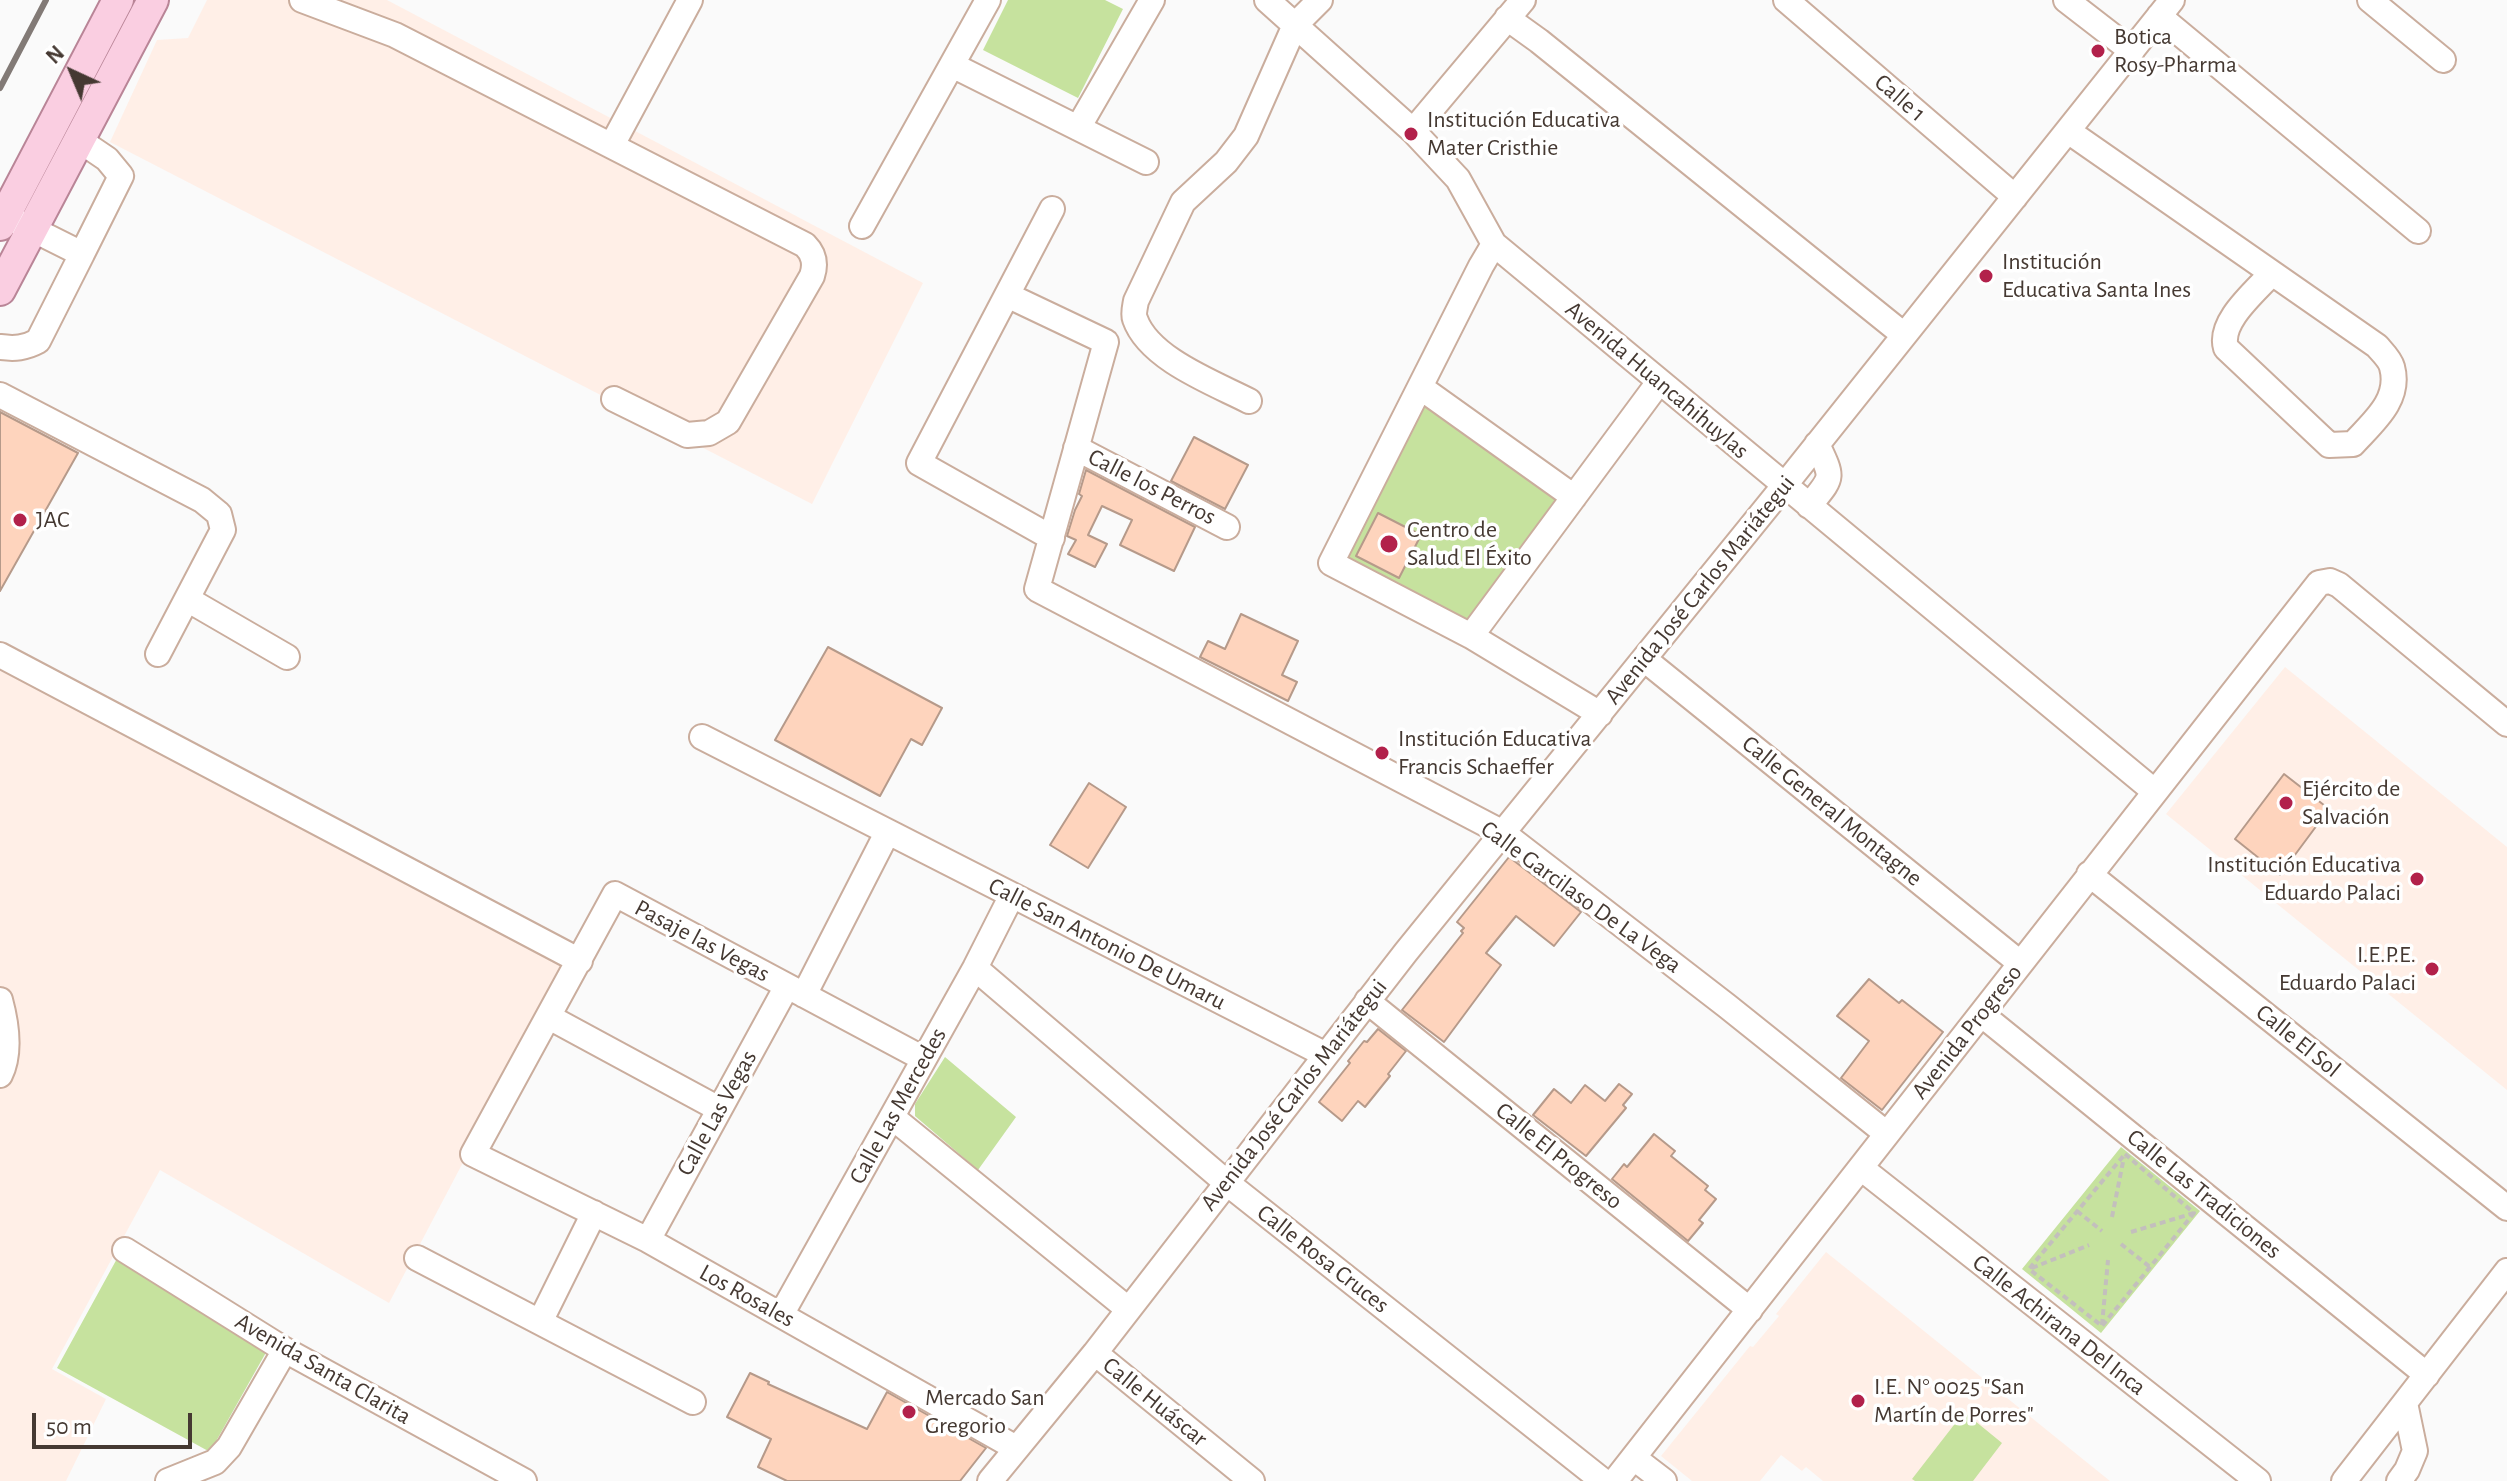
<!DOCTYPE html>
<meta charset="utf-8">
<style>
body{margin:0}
#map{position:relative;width:2507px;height:1481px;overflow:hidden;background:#fafafa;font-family:"Alegreya Sans",sans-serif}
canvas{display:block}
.north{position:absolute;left:32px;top:32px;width:80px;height:80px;-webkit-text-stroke:6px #fff;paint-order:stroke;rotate:316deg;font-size:22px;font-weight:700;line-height:32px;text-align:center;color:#453932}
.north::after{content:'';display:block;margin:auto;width:28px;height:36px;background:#453932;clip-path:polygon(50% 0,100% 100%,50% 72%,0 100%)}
.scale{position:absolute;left:32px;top:1413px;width:160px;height:36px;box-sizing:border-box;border:4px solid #453932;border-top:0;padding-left:10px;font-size:24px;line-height:28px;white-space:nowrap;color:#453932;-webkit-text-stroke:6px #fff;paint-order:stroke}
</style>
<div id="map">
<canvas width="2507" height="1481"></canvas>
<div class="north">N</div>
<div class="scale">50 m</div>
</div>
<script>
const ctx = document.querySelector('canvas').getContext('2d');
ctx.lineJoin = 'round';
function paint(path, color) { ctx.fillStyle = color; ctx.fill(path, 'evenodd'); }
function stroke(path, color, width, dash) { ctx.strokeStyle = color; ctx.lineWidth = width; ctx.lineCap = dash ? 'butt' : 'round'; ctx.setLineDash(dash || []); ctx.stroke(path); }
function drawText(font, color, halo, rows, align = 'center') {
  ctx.font = font + ' "Alegreya Sans",sans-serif'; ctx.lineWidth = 7; ctx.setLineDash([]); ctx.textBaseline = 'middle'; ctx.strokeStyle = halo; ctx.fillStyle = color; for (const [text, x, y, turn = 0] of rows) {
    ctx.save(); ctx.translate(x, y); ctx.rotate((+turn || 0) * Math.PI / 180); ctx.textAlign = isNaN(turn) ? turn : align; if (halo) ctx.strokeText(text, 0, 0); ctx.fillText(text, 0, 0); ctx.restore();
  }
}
paint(new Path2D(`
 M207 0H387L923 283 812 504 110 142 157 40 188 38Z
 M0 662 567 965 389 1303 160 1170 52 1369 106 1399 66 1481H0Z
 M2285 667 2507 847V1090L2166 814Z
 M1826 1252 2110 1481H1823L1806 1467 1802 1471 1781 1455 1760 1481H1692L1661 1456 1750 1346 1753 1347 1779 1316 1776 1314Z`), '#ffefe7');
paint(new Path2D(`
 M1008 0H1105L1123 9 1078 98 983 50Z
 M1423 403 1564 500 1471 626 1345 559Z
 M945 1057 1016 1117 978 1170 915 1116V1104Z
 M2121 1147 2200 1211 2101 1333 2022 1269Z
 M119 1255 273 1340 210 1452 57 1368Z
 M1964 1412 2002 1443 1973 1481H1915L1912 1479Z`), '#c6e29e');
const building = new Path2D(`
 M0 412 78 453 0 591Z
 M1194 437 1248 465 1225 509 1171 481Z
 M1086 470 1195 527 1174 571 1120 545 1132 520 1102 506 1088 535 1107 544 1095 567 1068 554 1076 540 1067 536 1075 510 1082 496 1079 494Z
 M1378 513 1421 535 1399 578 1356 556Z
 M1241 614 1298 641 1282 675 1297 682 1288 701 1200 657 1208 641 1225 649Z
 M828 647 942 708 922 745 911 739 880 796 775 740Z
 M2284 774 2329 809 2280 875 2235 839Z
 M1089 783 1126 807 1088 868 1050 845Z
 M1509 857 1581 912 1554 946 1516 916 1486 953 1501 965 1444 1042 1402 1010 1463 933 1461 931 1464 928 1457 922Z
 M1869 979 1899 1003 1902 1000 1943 1032 1882 1110 1841 1078 1869 1041 1837 1016Z
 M1378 1029 1406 1051 1388 1074 1390 1076 1365 1107 1358 1101 1342 1121 1319 1102 1350 1063 1348 1061 1364 1041 1367 1042Z
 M1619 1084 1632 1094 1623 1105 1626 1108 1586 1156 1533 1115 1554 1089 1571 1103 1585 1085 1605 1101Z
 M1654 1134 1675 1151 1671 1156 1708 1186 1705 1190 1716 1199 1699 1220 1703 1223 1688 1241 1612 1179 1624 1164 1627 1167Z
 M750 1373 769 1382 768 1384 867 1429 887 1392 986 1448 960 1481H787L758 1467 771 1439 727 1417Z`);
paint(building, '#fed4bd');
stroke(building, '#b69a8a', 2);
const minor = new Path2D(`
 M302 0 395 35 805 245C814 254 816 264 812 276L728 422 709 433 687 435 614 399
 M1267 0 1413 131 1458 179 1494 244 2154 791
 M1786 0 2015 197
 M2066 0 2132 51
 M2370 0 2443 60
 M2159 16 2418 231
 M1507 18 1539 41 1904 335
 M952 65 1146 162
 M1078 128 1152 0
 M1413 131 1523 0
 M2068 131 2377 346C2382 352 2390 359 2392 367 2401 400 2373 422 2353 444L2329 445 2226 348C2218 322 2255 292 2272 273
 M79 140 107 159 121 176 82 254
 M612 145 690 0
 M862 226 988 0
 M1494 244 1481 266 1331 563 1471 636 1600 714
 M1007 295 1106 342 1037 589 1503 833 1727 1006 1887 1134
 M0 347C15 349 25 348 38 341L82 254 18 222
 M1420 387 1574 497
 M0 395 202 500 219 514 223 530 158 654
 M1249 401C1214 383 1149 359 1135 319 1133 314 1135 307 1136 301L1183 202 1226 162 1246 136 1295 25 1320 0
 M1076 448 1227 527
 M1809 506C1833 476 1834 480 1817 444
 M1052 538 919 463 1052 209
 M187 599 287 657
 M1471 636 1659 382
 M0 655 580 961
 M1644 659 2020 963
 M702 737 1326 1055
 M2089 874 2507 1208
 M975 968 1227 1183 1603 1481
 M804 995 887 833
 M0 1000C6 1022 11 1053 0 1075
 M1367 1001 1750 1310
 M1981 1014 2427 1375
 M549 1017 719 1109
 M924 1059 615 894 473 1154 648 1240 1016 1448
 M892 1117 1128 1309
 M1861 1168 2258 1481
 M648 1240 787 986
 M125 1250 285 1350 524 1481
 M417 1258 693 1402
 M781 1315 975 968 1012 895
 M540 1322 594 1213
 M1095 1353 1252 1481
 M1634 1458 1664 1481
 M168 1481 215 1462 229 1447 285 1350
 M990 1481 1095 1353 1406 952 1784 486 2172 0
 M1615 1481 2319 583 2330 581 2339 585 2507 724
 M2344 1481 2507 1271
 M2399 1481 2407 1470 2415 1451 2405 1403`);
const major = new Path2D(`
 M0 225 118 0
 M0 290 153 0`);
stroke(minor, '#caad9d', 28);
stroke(major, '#b98597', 34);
stroke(new Path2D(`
 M2125 1154 2194 1213 2102 1326 2029 1269Z
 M2077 1211 2102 1231
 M2112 1217 2124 1157
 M2131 1232 2194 1213
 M2121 1244 2150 1267
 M2032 1268 2089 1245
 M2102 1325 2108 1260`), '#c3bfbd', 4, [6, 4]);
stroke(minor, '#fff', 24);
stroke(major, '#facee1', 30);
stroke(new Path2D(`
 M0 88 46 0`), '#827a76', 6);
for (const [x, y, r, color] of [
 [2098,51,8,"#b2214b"],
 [1411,134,8,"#b2214b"],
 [1986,276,8,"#b2214b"],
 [20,520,8,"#b2214b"],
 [1389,544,10,"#b2214b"],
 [1382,753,8,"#b2214b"],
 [2286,803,8,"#b2214b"],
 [2417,879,8,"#b2214b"],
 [2432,969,8,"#b2214b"],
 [1858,1401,8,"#b2214b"],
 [909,1412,8,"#b2214b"]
]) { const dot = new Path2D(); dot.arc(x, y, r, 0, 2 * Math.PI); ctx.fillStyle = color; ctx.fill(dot); stroke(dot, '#fff', 3); }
drawText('24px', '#453932', '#fff', [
 ["Botica",2114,37],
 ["Rosy-Pharma",2114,65],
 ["Institución Educativa",1427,120],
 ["Mater Cristhie",1427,148],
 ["Institución",2002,262],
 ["Educativa Santa Ines",2002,290],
 ["JAC",36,520],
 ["Centro de",1407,530],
 ["Salud El Éxito",1407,558],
 ["Institución Educativa",1398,739],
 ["Francis Schaeffer",1398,767],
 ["Ejército de",2302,789],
 ["Salvación",2302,817],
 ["Institución Educativa",2401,865,"right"],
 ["Eduardo Palaci",2401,893,"right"],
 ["I.E.P.E.",2416,955,"right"],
 ["Eduardo Palaci",2416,983,"right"],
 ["I.E. N° 0025 \"San",1874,1387],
 ["Martín de Porres\"",1874,1415],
 ["Mercado San",925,1398],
 ["Gregorio",925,1426]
], 'left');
drawText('24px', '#453932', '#fff', [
 ["Calle 1",1900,98,41],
 ["Avenida Huancahihuylas",1657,380,40],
 ["Calle los Perros",1152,487,27],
 ["Avenida José Carlos Mariátegui",1700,590,-51],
 ["Calle General Montagne",1832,811,39],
 ["Calle Garcilaso De La Vega",1581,897,36],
 ["Pasaje las Vegas",702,941,28],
 ["Calle San Antonio De Umaru",1107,944,27],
 ["Avenida Progreso",1967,1032,-52],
 ["Calle El Sol",2298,1041,39],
 ["Avenida José Carlos Mariátegui",1294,1095,-52],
 ["Calle Las Mercedes",898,1106,-61],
 ["Calle Las Vegas",717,1113,-61],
 ["Calle El Progreso",1559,1156,39],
 ["Calle Las Tradiciones",2204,1194,39],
 ["Calle Rosa Cruces",1323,1259,38],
 ["Los Rosales",747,1296,29],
 ["Calle Achirana Del Inca",2059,1325,38],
 ["Avenida Santa Clarita",323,1369,30],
 ["Calle Huáscar",1155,1402,39]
]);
</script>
